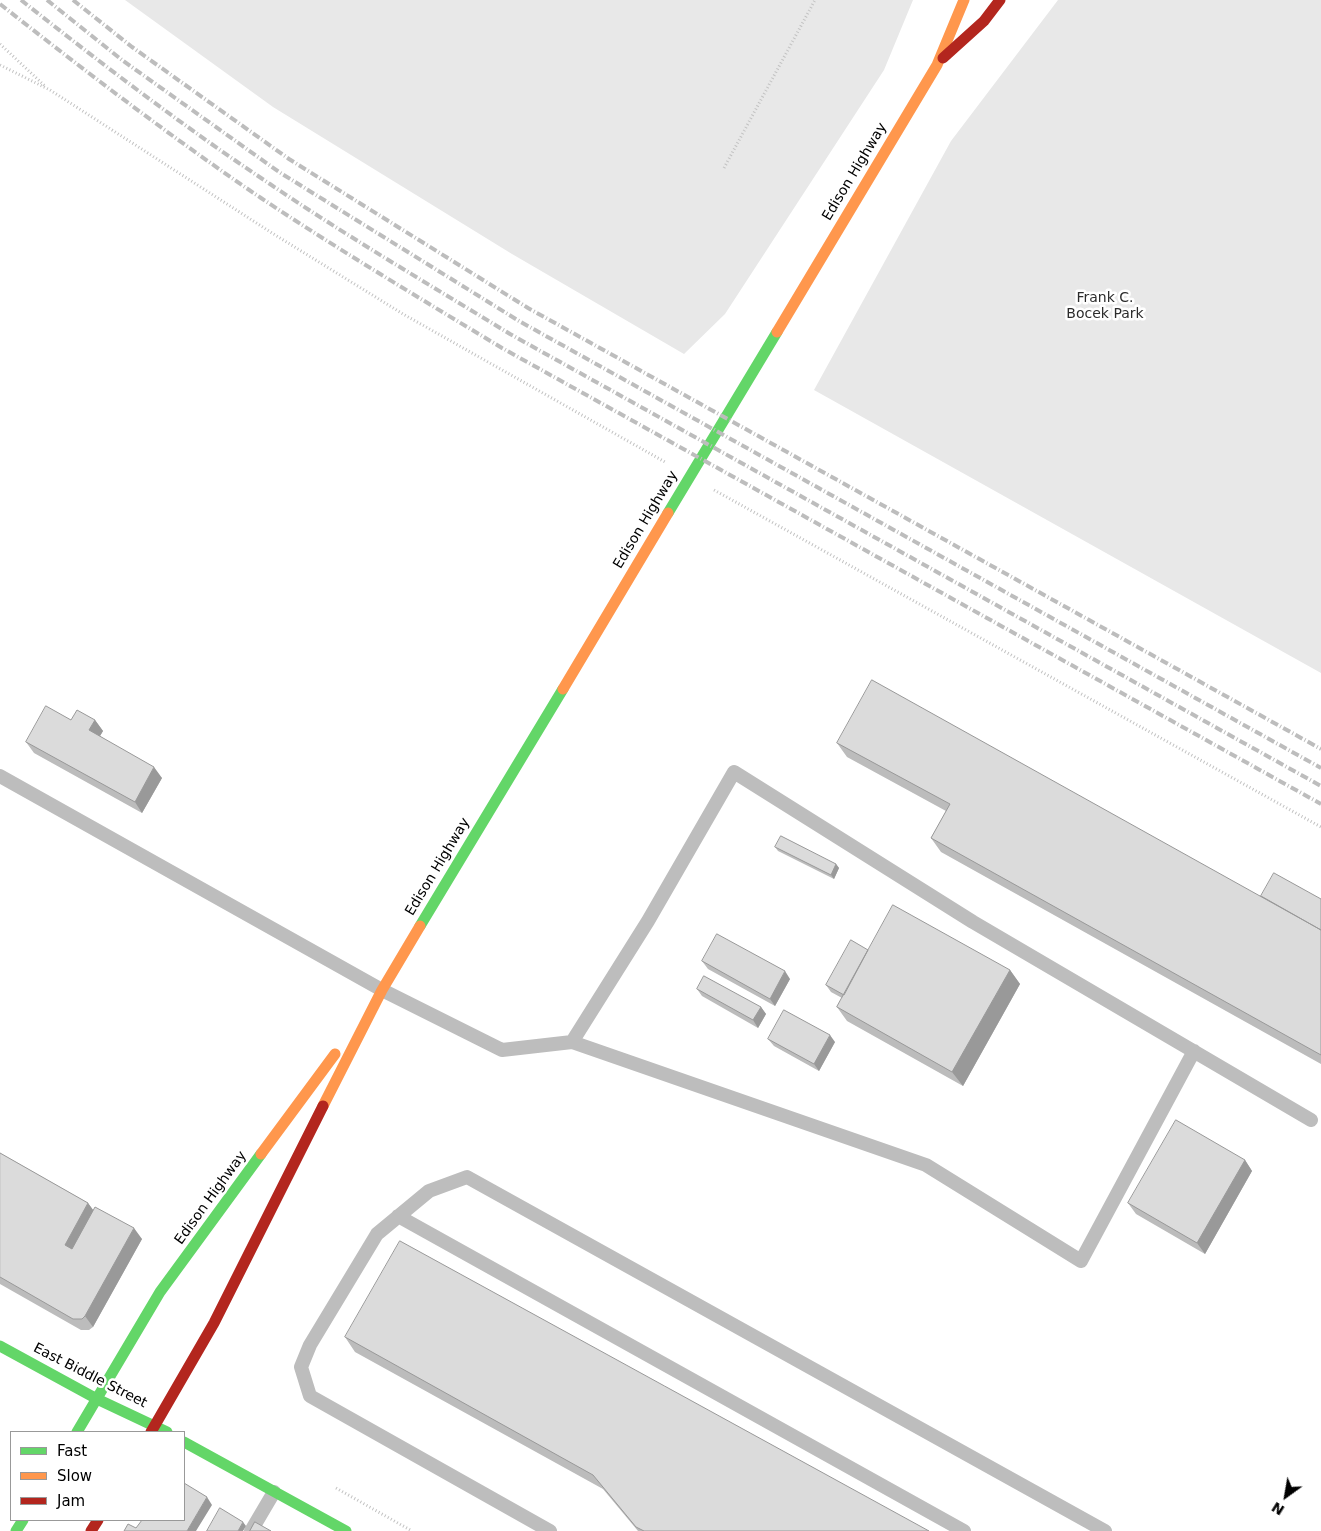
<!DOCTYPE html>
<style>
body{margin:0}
#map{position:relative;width:1321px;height:1531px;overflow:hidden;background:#fff;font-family:"DejaVu Sans",sans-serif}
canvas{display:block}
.legend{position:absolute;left:10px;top:1431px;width:175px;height:90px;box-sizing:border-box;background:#fff;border:1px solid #999;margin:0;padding:6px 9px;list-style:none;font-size:15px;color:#000}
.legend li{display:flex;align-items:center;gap:10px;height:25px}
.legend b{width:25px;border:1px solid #999}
.north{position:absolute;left:1261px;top:1471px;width:50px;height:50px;-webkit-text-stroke:4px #fff;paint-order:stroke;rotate:212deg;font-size:14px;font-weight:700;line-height:20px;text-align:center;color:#000}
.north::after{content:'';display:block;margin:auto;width:18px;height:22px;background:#000;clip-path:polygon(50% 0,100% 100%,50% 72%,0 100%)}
</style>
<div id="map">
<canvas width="1321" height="1531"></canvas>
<ul class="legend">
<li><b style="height:6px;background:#63d668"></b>Fast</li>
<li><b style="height:6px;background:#ff974d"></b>Slow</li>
<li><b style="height:6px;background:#b3261e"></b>Jam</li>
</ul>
<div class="north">N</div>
</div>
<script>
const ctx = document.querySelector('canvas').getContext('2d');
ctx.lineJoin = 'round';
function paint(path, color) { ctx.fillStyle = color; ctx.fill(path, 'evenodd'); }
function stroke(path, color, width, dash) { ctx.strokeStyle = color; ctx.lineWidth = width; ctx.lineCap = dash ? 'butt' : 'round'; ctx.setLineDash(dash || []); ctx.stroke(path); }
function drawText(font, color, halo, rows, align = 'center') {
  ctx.font = font + ' "DejaVu Sans",sans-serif'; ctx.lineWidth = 5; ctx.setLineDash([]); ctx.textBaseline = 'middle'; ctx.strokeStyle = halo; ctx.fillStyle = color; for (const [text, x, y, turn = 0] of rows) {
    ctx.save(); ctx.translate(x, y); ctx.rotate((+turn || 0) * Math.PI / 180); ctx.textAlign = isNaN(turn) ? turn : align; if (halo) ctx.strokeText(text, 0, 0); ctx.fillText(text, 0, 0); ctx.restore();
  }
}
paint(new Path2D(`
 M125 0H913L884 70 725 314 684 354 512 254 273 107Z
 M1058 0H1321V673L814 390 951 141Z`), '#e8e8e8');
stroke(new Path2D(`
 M0 44 46 87
 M0 65 50 90 272 233 403 314 665 462
 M724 168 815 0
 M714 490 1321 827
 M336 1488 412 1531`), '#c2c2c2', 3, [1, 2.5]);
stroke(new Path2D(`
 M0 776 382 990 502 1050 572 1042 926 1165 1081 1261 1194 1051
 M572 1042 648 921 734 772 973 922 1311 1120
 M398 1216 964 1531
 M251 1531 274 1492
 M550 1531 310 1396 301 1367 310 1345 377 1234 429 1191 467 1177 1105 1531`), '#bdbdbd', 14);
stroke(new Path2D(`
 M668 513 777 332
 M420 926 563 689
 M0 1346 97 1399 167 1432
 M77 1432 160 1292 261 1154
 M184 1442 346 1531
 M16 1531 23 1520`), '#63d668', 11);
stroke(new Path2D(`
 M777 332 937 65 964 0
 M563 689 668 513
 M323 1106 382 990 420 926
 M261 1154 335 1054`), '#ff974d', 11);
stroke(new Path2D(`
 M943 58 984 21 1000 0
 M151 1432 214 1323 323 1106
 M91 1531 98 1520`), '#b3261e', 11);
stroke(new Path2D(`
 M21 0C102 64 184 127 270 184 348 237 430 285 510 334L1321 786
 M47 0 122 60 279 172 519 321 1321 768
 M73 0 132 47 289 159 528 308 1321 749
 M0 4C85 71 171 137 261 198 339 250 421 299 502 348L1321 804`), '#bdbdbd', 4, [8, 2.5, 1, 2.5]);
paint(new Path2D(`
 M71 720H95L103 731 100 736 162 778 142 813 34 753 26 742Z
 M837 743 1261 896 1321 899V1064L941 852 931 838 946 811 847 757Z
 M775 847 836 864 839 868 834 879 778 851Z
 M868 950 1010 970 1020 984 963 1086 847 1021 837 1007 842 998 831 992 826 985Z
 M702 961 790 979 775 1006 708 969Z
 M697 989 761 1007 766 1014 758 1028 702 996Z
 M768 1039 835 1042 819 1071 774 1046Z
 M0 1153 88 1203 93 1210 142 1239 93 1327 89 1330H81L0 1284Z
 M1245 1160 1252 1171 1205 1254 1136 1214 1128 1203Z
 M345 1337 929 1531H638L603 1489 355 1352Z`), '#bcbcbc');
paint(new Path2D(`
 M95 720 103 731 97 741 89 730Z
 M154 767 162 778 142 813 135 802Z
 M836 864 839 868 834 879 831 875Z
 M1010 970 1020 984 963 1086 952 1072Z
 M785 971 790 979 775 1006 770 999Z
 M761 1007 766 1014 758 1028 753 1020Z
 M830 1035 835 1042 819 1071 814 1064Z
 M1245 1160 1252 1171 1205 1254 1197 1243Z
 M88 1203 96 1214 73 1256 65 1245Z
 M134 1228 142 1239 93 1327 85 1316Z
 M207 1497 212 1505 196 1531H187Z
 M243 1522 246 1526 243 1531H238Z`), '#999');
const building = new Path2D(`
 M872 680 1321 930V1055L931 838 950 804 837 743Z
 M46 706 71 720 77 710 95 720 89 730 154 767 135 802 26 742Z
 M781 836 836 864 831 875 775 847Z
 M1274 873 1321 899V930L1261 896Z
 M893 905 1010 970 952 1072 837 1007Z
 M717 934 785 971 770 999 702 961Z
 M851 940 868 950 844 995 826 985Z
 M704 976 761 1007 753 1020 697 989Z
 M784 1010 830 1035 814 1064 768 1039Z
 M1176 1120 1245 1160 1197 1243 1128 1203Z
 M0 1153 88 1203 65 1245 72 1249 95 1207 134 1228 85 1316 82 1319H73L0 1277Z
 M400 1241 929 1531H644L636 1527 593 1475 345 1337Z
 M184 1483 207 1497 187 1531H124L128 1524 136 1528 142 1520H184Z
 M220 1508 243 1522 238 1531H207Z
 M255 1522 271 1531H250Z`);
paint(building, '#dbdbdb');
stroke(building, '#999', 1);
drawText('14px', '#000', '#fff', [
 ["Edison Highway",855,172,-59],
 ["Edison Highway",646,520,-59],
 ["Edison Highway",438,867,-59],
 ["Edison Highway",211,1198,-54],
 ["East Biddle Street",90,1376,27]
]);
drawText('14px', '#2c2c2c', '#fff', [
 ["Frank C.",1105,298],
 ["Bocek Park",1105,314]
]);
</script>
